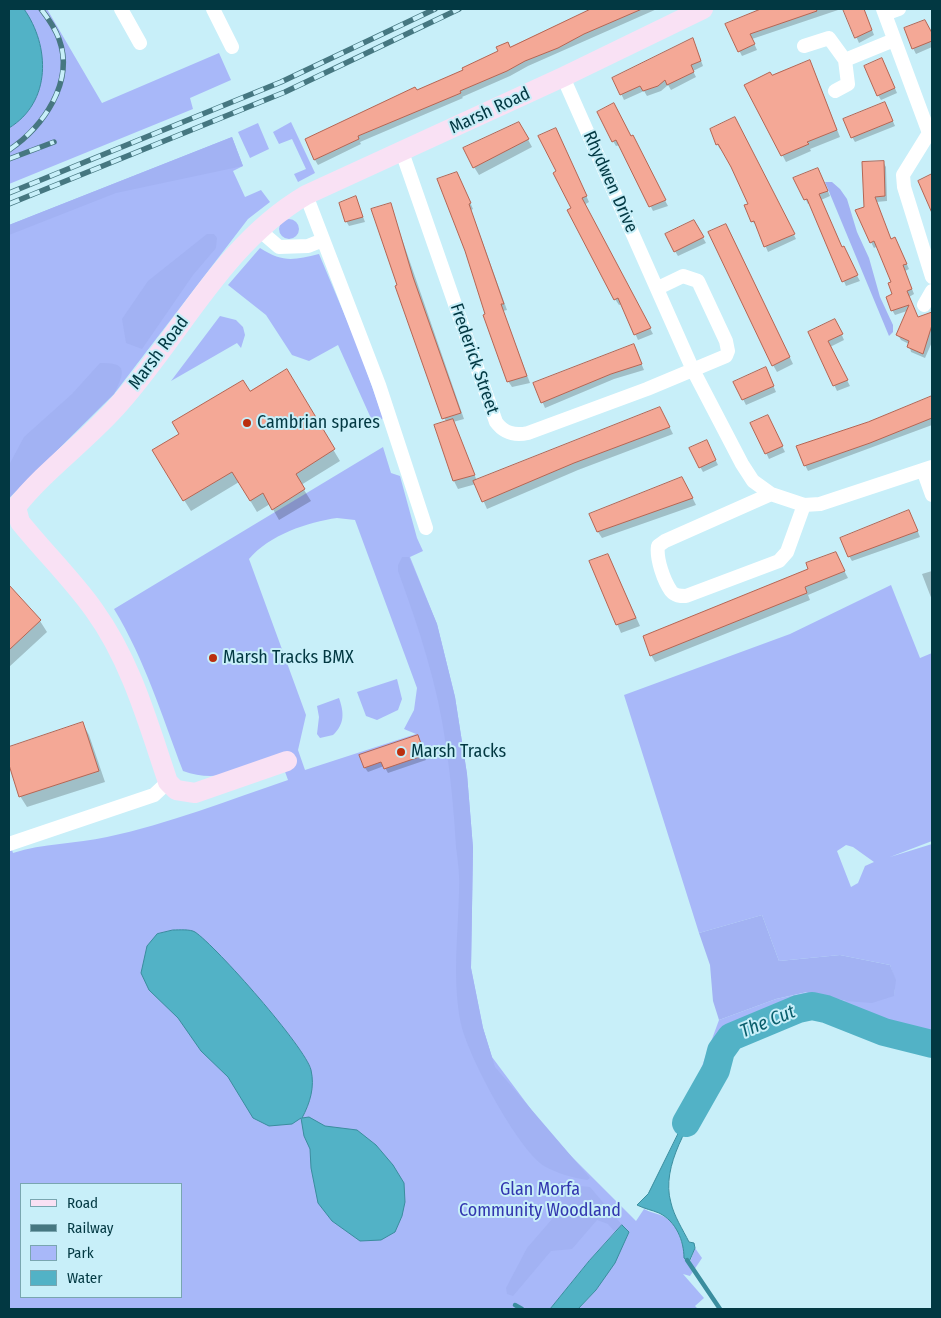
<!DOCTYPE html>
<style>
body{margin:0}
#map{position:relative;width:941px;height:1318px;overflow:hidden;background:#c8eff9;font-family:"Fira Sans Condensed",sans-serif}
canvas{display:block}
.frame{position:absolute;inset:0;border:10px solid #023842;pointer-events:none}
.legend{position:absolute;left:20px;top:1183px;width:162px;height:115px;box-sizing:border-box;background:#c8eff9;border:1px solid #79a6b0;margin:0;padding:6px 9px;list-style:none;font-size:15px;color:#023842}
.legend li{display:flex;align-items:center;gap:10px;height:25px}
.legend b{width:25px;border:1px solid #79a6b0}
</style>
<div id="map">
<canvas width="941" height="1318"></canvas>
<div class="frame"></div>
<ul class="legend">
<li><b style="height:6px;background:#f9e1f4"></b>Road</li>
<li><b style="height:6px;background:#467781"></b>Railway</li>
<li><b style="height:14px;background:#a8b8f9"></b>Park</li>
<li><b style="height:14px;background:#52b2c6"></b>Water</li>
</ul>
</div>
<script>
const ctx = document.querySelector('canvas').getContext('2d');
ctx.lineJoin = 'round';
function paint(path, color) { ctx.fillStyle = color; ctx.fill(path, 'evenodd'); }
function stroke(path, color, width, dash) { ctx.strokeStyle = color; ctx.lineWidth = width; ctx.lineCap = dash ? 'butt' : 'round'; ctx.setLineDash(dash || []); ctx.stroke(path); }
function drawText(font, color, halo, rows, align = 'center') {
  ctx.font = font + ' "Fira Sans Condensed",sans-serif'; ctx.lineWidth = 4; ctx.setLineDash([]); ctx.textBaseline = 'middle'; ctx.strokeStyle = halo; ctx.fillStyle = color; for (const [text, x, y, turn = 0] of rows) {
    ctx.save(); ctx.translate(x, y); ctx.rotate((+turn || 0) * Math.PI / 180); ctx.textAlign = isNaN(turn) ? turn : align; if (halo) ctx.strokeText(text, 0, 0); ctx.fillText(text, 0, 0); ctx.restore();
  }
}
paint(new Path2D(`
 M9 9H47L102 103 219 53 231 80 190 98 193 109 9 184Z
 M291 122 315 173 298 182 294 174 306 169 292 139 279 144 273 132Z
 M258 123 269 149 250 158 238 132Z
 M232 137 243 166 233 171 245 197 261 190 270 202 248 219 114 394 9 498V225Z
 M279 229a10 10 0 1 1 20 0a10 10 0 1 1-20 0Z
 M260 248C283 263 294 260 319 254L359 349 383 418 374 425 338 345 309 361 292 355 266 315 228 285Z
 M220 316 236 320 243 327 245 335 241 348 237 343 171 381Z
 M383 447 391 473 400 476 417 538 423 551 410 557 437 624 455 697 467 774 473 848 471 968 483 1028 492 1057 536 1116 569 1154 636 1221 644 1209C652 1214 661 1213 669 1220 682 1231 681 1250 690 1262L695 1248 702 1258 690 1276 683 1274 704 1298 695 1306 698 1309H578L596 1290 625 1240 629 1232 622 1225 589 1261 550 1309H9V840L13 853C43 843 76 844 107 837 168 824 229 800 288 780L280 758C247 769 217 784 183 771 162 716 145 660 114 609ZM337 518 355 520 417 688 414 710 404 729 416 734 305 770 298 750 306 715 249 559C269 535 308 522 337 518ZM21 1184H181V1297H21Z
 M891 585 920 658 932 653V841L890 857 932 844V1037L890 1026 826 1003 805 1001 735 1028 720 1044 709 1072 701 1069 719 1020 776 999 808 992 846 1001 894 995 895 980 890 965 840 955 779 961 762 915 699 933 624 695 790 634ZM846 845 853 847 874 862 865 866 858 883 851 887 837 851Z
 M397 679 402 699 398 710 377 720 366 716 357 692Z
 M339 698C344 712 345 724 333 735L320 738 317 734 319 717 317 706Z`), '#a8b8f9');
paint(new Path2D(`
 M232 137 243 166 116 193 9 235V225Z
 M825 182H832L840 189 847 199 857 232 869 258 880 297 893 325V332L889 336Z
 M207 234H214L217 238 216 248 193 275 142 349 126 343 122 319 148 281Z
 M100 363C129 362 124 373 114 394L9 498V465L24 437 72 394Z
 M402 557H409L437 624 455 697 467 774 473 848 471 968 483 1028 495 1067 590 1178 587 1180C573 1178 556 1173 544 1166 517 1148 468 1056 461 1024 452 981 458 935 459 892 460 877 458 862 456 847 454 813 451 779 446 746 438 686 419 628 398 571V565Z
 M762 915 779 961 840 955 890 965 896 980 894 996 872 1003 846 1001 807 992 776 999 719 1020 713 1001 710 965 699 933Z
 M560 1181 569 1185 590 1187 622 1225 615 1232 608 1224 597 1220 572 1249 551 1251 513 1296 507 1294 506 1288 527 1248 553 1218 561 1201 556 1186Z`), '#a2b2f3');
const water = new Path2D(`
 M9 9H24C50 46 52 102 9 128Z
 M173 930C180 930 190 929 195 932 216 946 306 1048 311 1070 315 1087 310 1103 302 1118L309 1117 325 1126 357 1130 376 1145 393 1165 404 1183 405 1202 402 1216 395 1232 381 1240 360 1241 332 1221 318 1203 311 1168 310 1149 304 1136 301 1118 292 1124 269 1126 253 1118 228 1077 201 1051 178 1018 149 990 141 973 147 946 157 934Z
 M701 1088 707 1091C691 1123 660 1165 671 1203 674 1216 683 1230 689 1242L694 1243 695 1248 689 1262 684 1258C684 1241 676 1221 659 1213 652 1210 645 1209 637 1205L648 1194Z
 M622 1225 629 1232 615 1263 596 1290 578 1309H550L589 1261Z`);
paint(water, '#52b2c6');
stroke(water, '#3a8d9e', 1);
paint(new Path2D(`
 M593 9H657L528 66 510 76 462 97 463 98 360 142 361 144 318 165 315 160 306 139 464 71 499 51 510 49Z
 M761 9H841L752 39 757 50 742 56 726 25Z
 M844 9H864L874 35 859 43Z
 M925 21 932 35V47L916 54 913 48Z
 M695 44 703 66 693 71 696 77 671 90 668 85 661 91 647 96 644 91 624 100 614 78Z
 M885 65 897 93 881 100 878 95Z
 M813 68 840 137 810 149 811 151 786 162 746 85 771 76Z
 M885 103 895 126 855 142 852 137Z
 M613 105 668 206 653 211 620 145 616 146 613 141Z
 M519 123 532 147 479 175 474 167Z
 M738 124 796 239 768 252 757 226 752 221 749 204 722 148 720 149 717 144Z
 M559 136 589 202 584 205 653 334 638 340 622 304 619 305 615 299 572 209 558 172Z
 M883 162 886 167 887 201 876 202 891 240 898 244 909 269 905 271 914 294 909 297 918 318 932 313V342L925 358 911 352 909 344 901 340 898 335 907 311 895 315 892 310 893 283 878 246 874 248 871 242 865 208Z
 M821 175 830 196 821 200 842 249 860 281 846 286 810 204H808L795 179Z
 M460 179 473 209 471 210 507 310 503 311 530 383 512 387 508 381Z
 M356 198 365 222 349 226 346 221Z
 M390 204 464 419 453 422 477 481 664 416 673 434 578 470 487 509 476 484 458 489 454 481 446 422 399 286Z
 M694 222 706 243 678 256 675 251Z
 M730 232 793 364 777 372 773 365Z
 M838 326 844 340 830 347 850 386 837 391 810 332Z
 M636 351 644 370 614 379 545 408 535 384Z
 M286 371 340 461 301 485 311 501 279 520 270 504 257 512 239 482 191 511 160 462Z
 M768 374 776 392 746 405 735 383Z
 M932 397V425L808 471 805 465 869 423Z
 M770 422 785 452 769 459 752 423Z
 M709 447 718 465 703 472 690 448Z
 M686 485 696 505 602 538 598 532Z
 M912 517 920 537 852 561 849 556Z
 M608 555 640 626 621 633 591 562Z
 M839 561 848 578 808 595 810 600 655 662 651 655Z
 M932 571V600L922 574Z
 M9 587 40 621 47 632 9 667Z
 M83 724 89 735 105 782 27 807 20 796 9 761V748Z
 M420 741 426 760 388 773 384 766 368 772 365 768Z`), '#0003');
stroke(new Path2D(`
 M687 1260 720 1309
 M515 1305 522 1309`), '#3a8d9e', 4.5);
stroke(new Path2D(`
 M686 1123 716 1070 721 1051 731 1037 798 1009 812 1006 826 1009 884 1032 932 1044`), '#52b2c6', 28);
const building = new Path2D(`
 M591 9H642L584 34 558 48 525 61 507 71 460 91 461 93 358 136 359 139 314 160 305 139 415 87 417 90 463 70 462 68 498 51 496 47 508 42 510 47Z
 M761 9H816L817 11 750 34 755 44 738 52 725 24Z
 M843 9H864L872 30 855 38Z
 M925 20 932 33V41L912 49 904 28Z
 M693 38 701 61 691 65 694 72 667 85 665 80 658 86 643 91 640 86 620 95 612 78Z
 M882 58 895 88 877 96 864 66Z
 M810 60 837 130 807 142 809 144 781 156 744 85 770 72 772 75Z
 M885 102 893 121 851 138 843 119Z
 M614 103 631 136 633 135 666 200 649 207 616 140 612 142 597 112Z
 M735 117 795 234 764 247 754 221 751 222 744 205 748 204 731 167 718 144 716 145 710 129Z
 M519 122 529 139 473 168 463 148Z
 M556 128 587 196 582 198 651 328 634 335 618 298 614 300 567 210 571 208 553 173 556 171 538 136Z
 M884 161 885 196 875 197 891 239 895 237 907 264 903 265 912 289 907 291 918 317 932 312V325L923 354 907 347 909 341 896 335 909 305 891 311 886 297 892 294 888 283 891 282 874 241 870 243 855 210 864 207 862 162Z
 M818 168 828 191 819 194 842 247 844 246 858 275 842 282 807 199 804 200 793 178Z
 M457 172 471 203 469 204 504 304H501L527 376 507 382 483 315 485 314 465 251 437 179Z
 M932 174V213L918 181Z
 M356 196 363 217 345 222 339 203Z
 M391 203 413 277 461 413 442 419 395 286 397 285 371 209Z
 M694 220 704 237 674 252 665 234Z
 M726 224 790 357 772 366 708 232Z
 M835 319 843 334 828 341 848 380 833 386 808 332Z
 M634 344 642 364 611 374 541 403 533 383Z
 M766 367 774 386 742 400 733 382Z
 M287 369 335 449 296 474 305 489 272 510 263 493 250 501 232 472 183 501 152 450 179 434 172 422 243 380 250 391Z
 M932 396V418L870 443 804 466 796 446 868 422Z
 M660 407 670 427 574 463 482 502 473 481Z
 M768 415 783 446 765 454 750 423Z
 M453 419 475 475 453 481 434 425Z
 M707 440 716 460 699 468 689 448Z
 M682 477 693 498 597 532 589 514Z
 M909 510 918 531 848 557 840 538Z
 M836 552 845 571 805 587 807 593 650 656 643 636 808 569 806 563Z
 M608 554 636 618 616 625 589 561Z
 M9 585 41 620 9 650Z
 M83 722 99 771 19 797 9 765V747Z
 M418 735 425 755 384 769 381 762 364 768 359 755Z`);
paint(building, '#f4a896');
stroke(building, '#b56553', 1);
stroke(new Path2D(`
 M121 9 140 43
 M213 9 232 47
 M883 9 929 133 903 175 904 187 932 277
 M885 14 899 9
 M804 46 829 38 845 60 894 40
 M563 77 693 370 742 464 753 481 771 494 804 505 820 504 932 467
 M835 91 848 84 845 60
 M402 152 496 422C504 433 514 436 528 433L647 389 726 356 728 351 726 341 698 281 683 276 658 288
 M306 195 379 385 426 528
 M258 229 279 247 308 246 323 240
 M924 305 932 291
 M923 470 932 495
 M771 494 665 541 658 546C656 559 664 581 671 591 675 596 680 596 686 596L779 561 787 552 804 505
 M9 844 154 795 168 782`), '#fff', 14);
stroke(new Path2D(`
 M287 761 195 793 176 790 168 782C148 723 131 661 94 610 72 579 44 552 20 522L16 507C46 469 88 440 120 403 182 333 223 244 306 195L563 77 703 9`), '#f9e1f4', 20);
stroke(new Path2D(`
 M9 150C43 127 75 82 59 39 55 28 48 18 41 9`), '#467781', 1);
const rail = new Path2D(`
 M9 150C43 127 75 82 59 39 55 28 48 18 41 9
 M9 159 54 142
 M9 193 281 82 435 9
 M9 204 285 92 459 9`);
stroke(rail, '#467781', 5.5);
stroke(rail, '#c8eff9', 4, [11]);
for (const [x, y, r, color] of [
 [247,423,5,"#ba2f0f"],
 [213,658,5,"#ba2f0f"],
 [401,752,5,"#ba2f0f"]
]) { const dot = new Path2D(); dot.arc(x, y, r, 0, 2 * Math.PI); ctx.fillStyle = color; ctx.fill(dot); stroke(dot, '#c8eff9', 2); }
drawText('18px', '#023842', '#c8eff9', [
 ["Marsh Road",490,111,-25],
 ["Rhydwen Drive",610,182,66],
 ["Marsh Road",159,353,-53],
 ["Frederick Street",474,359,71]
]);
drawText('18px', '#023842', '#c8eff9', [
 ["Cambrian spares",257,423],
 ["Marsh Tracks BMX",223,658],
 ["Marsh Tracks",411,752]
], 'left');
drawText('18px', '#3236af', '#c8eff9', [
 ["Glan Morfa",540,1190],
 ["Community Woodland",540,1211]
]);
drawText('italic 19px', '#095e6c', '#c8eff9', [
 ["The Cut",768,1022,-22]
]);
</script>
